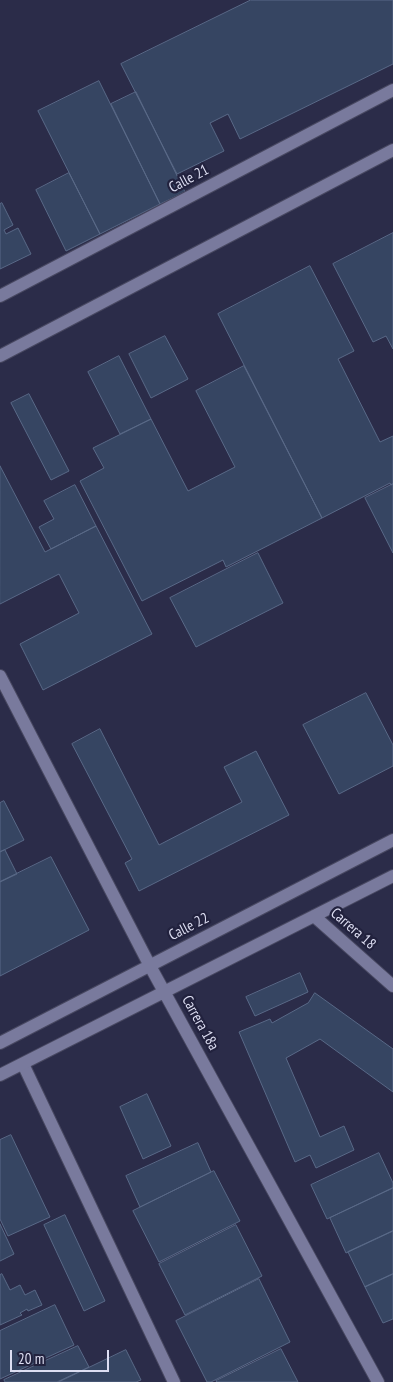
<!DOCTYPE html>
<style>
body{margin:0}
#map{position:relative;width:393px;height:1382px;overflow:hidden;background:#2b2c49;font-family:"PT Sans Narrow",sans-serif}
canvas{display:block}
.scale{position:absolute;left:10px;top:1350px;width:99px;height:22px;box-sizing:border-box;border:2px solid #dddef2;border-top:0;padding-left:6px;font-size:15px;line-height:18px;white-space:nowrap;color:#dddef2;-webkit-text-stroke:4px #22223e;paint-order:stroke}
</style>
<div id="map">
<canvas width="393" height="1382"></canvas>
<div class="scale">20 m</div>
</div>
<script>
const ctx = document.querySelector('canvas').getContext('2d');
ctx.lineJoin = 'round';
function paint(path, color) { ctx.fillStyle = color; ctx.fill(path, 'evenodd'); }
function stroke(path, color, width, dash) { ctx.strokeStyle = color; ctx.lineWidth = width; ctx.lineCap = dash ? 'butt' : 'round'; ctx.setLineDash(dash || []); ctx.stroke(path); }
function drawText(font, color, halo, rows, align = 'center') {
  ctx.font = font + ' "PT Sans Narrow",sans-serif'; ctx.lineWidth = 4.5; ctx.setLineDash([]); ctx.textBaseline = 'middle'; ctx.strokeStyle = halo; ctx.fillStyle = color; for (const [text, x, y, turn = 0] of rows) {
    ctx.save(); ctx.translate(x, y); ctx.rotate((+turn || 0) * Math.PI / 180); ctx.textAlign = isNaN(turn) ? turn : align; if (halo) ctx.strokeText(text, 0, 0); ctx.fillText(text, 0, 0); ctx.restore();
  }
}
const building = new Path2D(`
 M251 0H393V64L240 139 228 114 210 123 224 151 177 174 121 64Z
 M99 81 160 204 100 234 38 111Z
 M136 92 185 192 160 204 111 104Z
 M69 173 100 234 66 251 36 190Z
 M2 203 13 225 4 230 6 234 18 228 31 254 0 269V204Z
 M393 233V349L386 336 373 342 333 264Z
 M310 266 354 351 338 359 380 442 393 436V484L391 485 390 483 322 518 218 314Z
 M165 336 188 379 151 398 129 354Z
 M119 356 151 419 120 434 88 372Z
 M244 366 322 518 226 567 223 560 142 601 80 481 104 468 93 448 151 419 188 491 235 467 196 391Z
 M29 394 69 471 51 480 11 403Z
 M0 466 45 552 96 526 152 634 43 690 20 644 79 613 59 574 0 604Z
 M393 484V553L365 498Z
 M75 485 96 526 51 549 39 527 54 519 44 501Z
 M258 553 283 603 196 647 170 598Z
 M366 693 393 745V766L339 794 303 725Z
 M100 729 159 845 242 802 224 767 256 751 289 815 139 891 125 863 132 859 72 744Z
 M4 801 24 840 0 852V803Z
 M5 850 17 874 0 882V852Z
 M51 857 89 930 0 976V882Z
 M300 973 308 992 255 1016 246 997Z
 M315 993 393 1049V1092L320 1039 286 1058 320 1137 344 1126 354 1150 316 1168 310 1155 295 1162 239 1032 270 1019 272 1023 308 1003Z
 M147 1094 171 1146 143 1159 120 1107Z
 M11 1135 50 1217 8 1236 0 1219V1140Z
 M198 1143 211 1172 140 1207 126 1176Z
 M379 1153 393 1183V1188L327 1219 311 1185Z
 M214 1171 240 1221 159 1262 133 1211Z
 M393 1188V1231L346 1253 330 1218Z
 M65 1215 105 1301 84 1311 44 1225Z
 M0 1224 14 1254 0 1261Z
 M236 1225 262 1276 185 1315 159 1264Z
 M393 1231V1274L365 1287 348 1252Z
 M2 1274 10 1290 20 1285 25 1295 35 1290 42 1305 28 1311 27 1309 20 1313 22 1315 0 1325V1275Z
 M393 1274V1319L383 1323 365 1287Z
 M259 1279 290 1342 211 1382H207L176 1321Z
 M55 1305 74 1345 0 1379V1331Z
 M78 1346 89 1367 57 1382H5L4 1380Z
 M281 1349 298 1382H217L216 1381Z
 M126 1350 141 1380 136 1382H59Z`);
paint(building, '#364562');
stroke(building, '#596987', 1);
const service = new Path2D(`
 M23 1064 174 1382`);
const minor = new Path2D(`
 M0 676 150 966 378 1382
 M314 916 393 986
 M0 1043 393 840
 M0 1075 393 876`);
const secondary = new Path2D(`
 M0 296 393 90
 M0 356 393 150`);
stroke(service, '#484861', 14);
stroke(minor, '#484861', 14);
stroke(secondary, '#484861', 14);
stroke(service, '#797a9d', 12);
stroke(minor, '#797a9d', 12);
stroke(secondary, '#797a9d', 12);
drawText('15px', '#dddef2', '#22223e', [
 ["Calle 21",189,179,-28],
 ["Calle 22",189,927,-27],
 ["Carrera 18",353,929,41],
 ["Carrera 18a",200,1023,61]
]);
</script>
